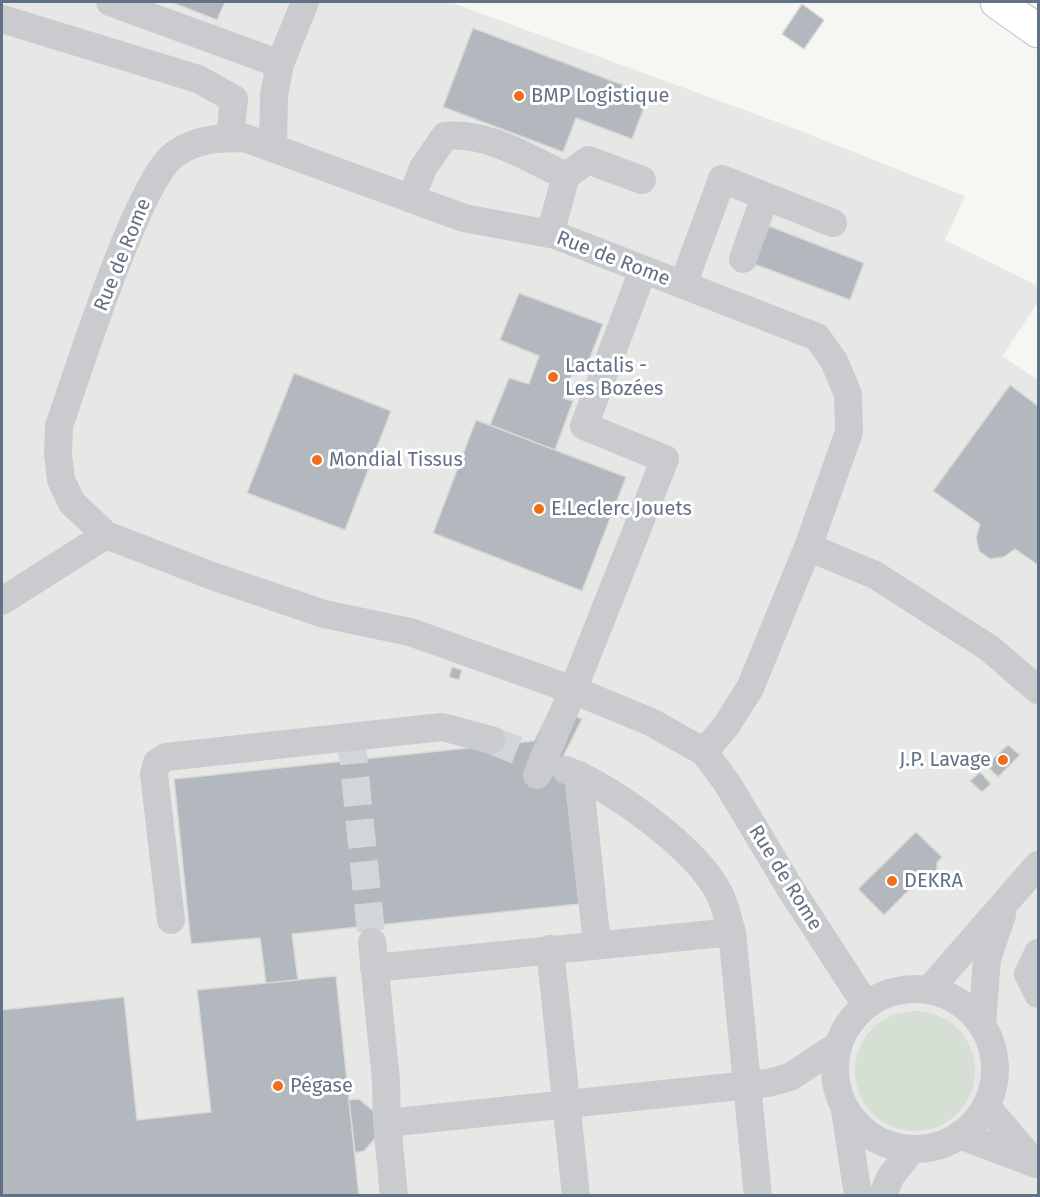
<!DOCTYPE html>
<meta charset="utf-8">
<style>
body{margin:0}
#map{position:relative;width:1040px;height:1197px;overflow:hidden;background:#f6f7f3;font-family:"Fira Sans",sans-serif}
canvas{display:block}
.frame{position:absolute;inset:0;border:3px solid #637186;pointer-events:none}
</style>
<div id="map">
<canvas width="1040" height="1197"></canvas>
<div class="frame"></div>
</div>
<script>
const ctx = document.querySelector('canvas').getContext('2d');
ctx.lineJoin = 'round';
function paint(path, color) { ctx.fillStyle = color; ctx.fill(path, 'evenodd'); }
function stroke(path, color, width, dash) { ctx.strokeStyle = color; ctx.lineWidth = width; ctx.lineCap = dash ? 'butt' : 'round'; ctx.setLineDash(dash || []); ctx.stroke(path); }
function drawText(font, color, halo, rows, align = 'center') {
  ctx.font = font + ' "Fira Sans",sans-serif'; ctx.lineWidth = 6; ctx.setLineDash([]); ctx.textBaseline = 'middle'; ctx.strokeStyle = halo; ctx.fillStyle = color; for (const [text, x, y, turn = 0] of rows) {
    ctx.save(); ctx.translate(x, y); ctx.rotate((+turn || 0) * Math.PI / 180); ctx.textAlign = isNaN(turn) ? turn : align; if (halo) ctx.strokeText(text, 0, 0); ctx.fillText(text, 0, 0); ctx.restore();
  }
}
paint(new Path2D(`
 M2 2H450L780 123 965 196 945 240 1038 286V302L1002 356 1038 380V1195L2 1196Z`), '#e7e7e6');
paint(new Path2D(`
 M855 1071a60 60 0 1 1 120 0a60 60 0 1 1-120 0Z`), '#d6dfd3');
const building = new Path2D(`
 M171 2H225L217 20Z
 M802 4 824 20 804 49 782 34Z
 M473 28 649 95 632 139 576 118 563 152 443 107Z
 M769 226 864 263 850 300 754 264Z
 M519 293 603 324 584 373 574 369 563 398 573 401 555 450 490 425 509 378 529 384 539 356 500 340Z
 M294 373 391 411 345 530 247 493Z
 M1010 385 1038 406V565L1015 549 1004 557 990 559 979 551 976 538 980 524 933 491Z
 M476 420 626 477 582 591 433 533Z
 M452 667 462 670 459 680 449 677Z
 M552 706 582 719 563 757 579 904 292 934 298 980 266 983 260 938 191 944 174 779 534 741Z
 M1008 745 1020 755 998 777 986 765Z
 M980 772 991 784 982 792 970 781Z
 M916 832 942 857 937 863V869L934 873 927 872 884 915 858 889Z
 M336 976 359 1196H2V1010L124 997 137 1120 211 1112 197 990Z
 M359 1099 376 1113 378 1135 364 1151 355 1153 349 1100Z`);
paint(building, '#b3b8bf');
stroke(building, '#d8d8d5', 1.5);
stroke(new Path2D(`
 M351 736 372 942
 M491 740 564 769`), '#d1d6d8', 28, [28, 14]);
const major = new Path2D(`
 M997 2 1038 31`);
stroke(major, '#bbbec2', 35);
stroke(new Path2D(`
 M110 2 280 64
 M2 19 198 79 234 99 230 138
 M273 147 274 95 280 64 305 2
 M566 176 588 160 642 180
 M411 199 423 168 445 136C486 131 530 159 566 176L550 234
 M743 259 765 196
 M683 285 722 179 833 223
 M808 547 875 575 989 648 1038 690
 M2 601 106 535
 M573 690 665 459 584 426 643 270
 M704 752 726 726 750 688 808 547 849 432 848 394 834 361 817 337 555 235 464 218 245 138C219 138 198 138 175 154 138 180 77 375 59 426L58 454 61 480 72 503 106 535 215 577 324 614 410 632 573 690 651 722 704 752 727 783 790 888 866 1005
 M566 770C613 788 696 848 719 893 725 904 728 920 732 932L758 1196
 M579 775 597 945
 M171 920 154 774 157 763 166 757 442 727 491 740
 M372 942 386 1080 387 1123
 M550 949 576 1196
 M1038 953 1028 974 1038 994
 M374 968 732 932
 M835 1069a80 80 0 1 1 160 0a80 80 0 1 1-160 0Z
 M929 990 1038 865
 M982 1024 987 959 1002 915
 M986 1106 1033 1161
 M845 1110 858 1196
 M959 1135 1036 1164
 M394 1196 387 1123 768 1083 790 1077 837 1046
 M882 1196 891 1176 912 1149`), '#c9cbcf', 28);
stroke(major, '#fff', 33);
stroke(new Path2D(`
 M537 775 573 690`), '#c9cbcf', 28);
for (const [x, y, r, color] of [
 [519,96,6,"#f06d1a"],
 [553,377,6,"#f06d1a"],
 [317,460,6,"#f06d1a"],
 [539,509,6,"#f06d1a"],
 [1003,760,6,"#f06d1a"],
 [892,881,6,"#f06d1a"],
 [278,1086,6,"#f06d1a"]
]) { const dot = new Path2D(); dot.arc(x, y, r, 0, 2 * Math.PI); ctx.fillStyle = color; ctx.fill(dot); stroke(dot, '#fff', 2); }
drawText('20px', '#637186', '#fff', [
 ["BMP Logistique",531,96],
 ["Lactalis -",565,366],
 ["Les Bozées",565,389],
 ["Mondial Tissus",329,460],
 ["E.Leclerc Jouets",551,509],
 ["J.P. Lavage",991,760,"right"],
 ["DEKRA",904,881],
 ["Pégase",290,1086]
], 'left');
drawText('20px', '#637186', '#fff', [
 ["Rue de Rome",123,255,-68],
 ["Rue de Rome",613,259,21],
 ["Rue de Rome",785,878,58]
]);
</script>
